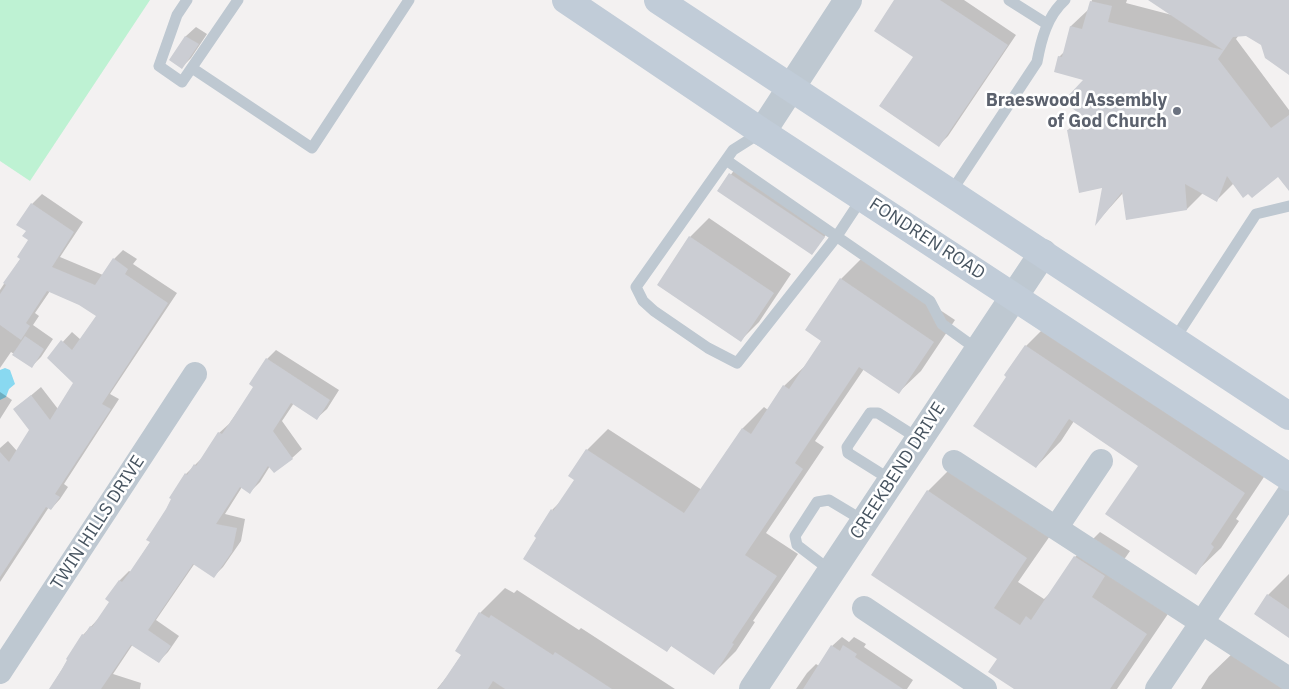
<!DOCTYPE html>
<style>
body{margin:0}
canvas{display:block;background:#f3f1f1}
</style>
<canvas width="1289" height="689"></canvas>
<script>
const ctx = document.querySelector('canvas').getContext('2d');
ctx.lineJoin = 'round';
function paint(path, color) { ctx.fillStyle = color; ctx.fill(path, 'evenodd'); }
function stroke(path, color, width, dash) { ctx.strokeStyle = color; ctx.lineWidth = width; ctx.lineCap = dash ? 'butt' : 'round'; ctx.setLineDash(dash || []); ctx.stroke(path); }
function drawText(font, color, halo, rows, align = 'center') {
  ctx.font = font + ' "IBM Plex Sans",sans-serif'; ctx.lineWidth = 5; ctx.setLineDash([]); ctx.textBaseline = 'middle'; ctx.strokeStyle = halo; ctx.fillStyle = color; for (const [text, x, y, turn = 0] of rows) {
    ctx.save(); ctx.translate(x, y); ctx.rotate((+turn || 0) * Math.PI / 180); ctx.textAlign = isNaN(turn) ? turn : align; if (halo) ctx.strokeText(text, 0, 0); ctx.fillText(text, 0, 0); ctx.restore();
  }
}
paint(new Path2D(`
 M0 0H150L30 181 0 161Z`), '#bef2d3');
paint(new Path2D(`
 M5 368 10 370 15 384 9 389 6 397 0 400V370Z`), '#89d9f1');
paint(new Path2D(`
 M896 0H964L1016 35 948 136 939 145 915 56Z
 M1092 0H1127L1126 3 1172 15 1151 0H1289V73L1262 44 1246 34 1239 35 1236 39 1289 110V189L1279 176 1234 183 1216 201 1203 193 1187 209 1123 193 1097 222 1103 187 1068 130 1084 115 1086 79 1059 57 1065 51 1071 26 1089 9Z
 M196 27 207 34 191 58 182 67 171 60 186 36Z
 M735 169 828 232 812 254 719 191Z
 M42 194 83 222 60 257 103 275 114 259 123 250 137 259 133 264 177 293 110 394 119 399 64 484 68 487 60 499 51 509 49 507 0 582V448L8 441 17 451 31 430 15 409 41 387 58 409 75 383 48 358 72 332 81 340 97 316 80 304 50 291 35 313 39 316 33 325 53 339 41 357 32 366 11 352 0 368V290L21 258 30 240 28 231 18 224 32 204Z
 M709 218 791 274 759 322 741 340 658 285 690 237Z
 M862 258 955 320 921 371 899 392 864 369 815 441 824 447 766 533 798 554 753 621 755 622 736 651 714 673 672 645 667 651 552 510 563 499 576 479 587 450 608 429 702 490 743 428 764 407 768 410 784 386 806 365 822 341 841 279Z
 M1051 321 1270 468 1236 519 1239 521 1221 548 1195 573 1140 465 1074 421 1061 441 1036 467 1008 376 1026 346Z
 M276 350 339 390 327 409 317 418 294 403 282 421 302 449 292 458 270 466 260 482 250 492 242 487 225 514 245 519 241 541 223 567 214 576 195 563 156 620 179 636 168 652 158 662 133 644 113 674 141 683 140 689H50L83 635 99 618 111 601 120 580 129 571 131 572 151 541 186 474 203 457 219 433 229 424 255 387 267 359Z
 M0 392 12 400 0 419Z
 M953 466 1052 533 1018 582 1044 599 1052 591 1075 557 1100 532 1130 551 1116 571 1172 608 1117 689H1016L998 659 928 491Z
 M1289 574V636L1255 614 1268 595Z
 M505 588 514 593 517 590 579 630 581 628 675 689H437L449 674 462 654 480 613Z
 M842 637 849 642 854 637 866 644 864 647 913 680 907 689H796L807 673 816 664 819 666 832 646Z
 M1235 651 1289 689H1201L1209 676Z`), '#0003');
paint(new Path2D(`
 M894 0H940L1008 45 939 147 879 106 913 57 874 31Z
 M1148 0H1289V75L1265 58 1261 45 1246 36 1233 37 1218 59 1271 128 1289 115V191L1278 177 1252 198 1248 194 1243 198 1227 176 1217 202 1185 184 1187 210 1126 220 1122 192 1095 226 1102 188 1079 193 1067 130 1094 125 1068 105 1066 100 1068 96 1083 80 1054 72 1058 56 1062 57 1070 26 1082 29 1090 1 1112 6 1108 22 1223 50Z
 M185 36 199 44 182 69 169 60Z
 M729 173 825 237 812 255 717 191Z
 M31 203 74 232 52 267 95 285 113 258 128 269 125 274 168 303 102 404 111 409 55 494 60 497 51 510 46 507 0 577V452L9 462 29 430 13 409 31 395 50 420 73 383 47 358 61 340 72 350 96 316 79 305 47 291 26 323 30 326 21 340 0 325V294L6 285 3 283 20 259 17 257 28 240 22 236 26 231 16 225Z
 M689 236 774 293 741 342 657 285Z
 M840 278 934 342 899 394 859 367 795 463 803 469 745 555 777 576 732 643 734 644 714 675 671 646 667 652 523 559 536 538 534 536 551 509 553 511 574 480 568 476 586 449 684 513 742 428 751 434 783 385 789 389 821 341 805 330Z
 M25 336 44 349 32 368 12 355Z
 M1025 345 1245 493 1211 544 1214 547 1196 575 1105 514 1138 466 1069 419 1036 468 973 426 1006 377 1004 375Z
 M266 358 330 400 317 420 291 403 273 431 293 459 274 473 268 466 250 494 240 487 216 524 237 528 232 552 214 578 193 564 148 630 171 646 159 663 131 645 101 689H49L62 669 67 660 66 659 82 634 84 635 90 626 92 627 109 602 105 599 119 580 122 582 129 573 150 542 146 540 166 509 171 499 169 498 185 473 187 475 194 464 196 466 218 432 222 434 233 418 253 387 249 384Z
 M927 490 1027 558 994 608 1020 625 1026 616 1031 620 1074 556 1105 576 1092 597 1147 634 1110 689H1014L988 672 997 659 871 575Z
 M1267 594 1289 609V638L1254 614Z
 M479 612 489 618 491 615 553 655 555 652 612 689H505L493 681 488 689H438L461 655 455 651Z
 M831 645 840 651 843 645 857 654 855 657 903 689H803Z`), '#cbcdd3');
stroke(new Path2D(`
 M187 0 177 15 159 66 182 82 238 0
 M1009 0 1047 24
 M192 68 312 148 409 0
 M760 133 733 150 636 287 643 301 654 311 708 348 737 363 837 236 862 198
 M726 160 930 301 942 324 978 350
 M951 192 1037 62C1041 40 1047 16 1065 0
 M1174 340 1256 214 1289 206
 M891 480 848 453 847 447 870 413H878L919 439
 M831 571 797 545 795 536 817 502 829 500 864 521`), '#bec8d1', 11);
stroke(new Path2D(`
 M954 462 1289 679
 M1056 528 1101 461
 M864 608 985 689
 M0 672 195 374
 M1157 689 1289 493`), '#bec8d1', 24);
stroke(new Path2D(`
 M762 132 848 0
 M753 689 1043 253`), '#bec8d1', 28);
stroke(new Path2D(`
 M566 0 762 132 1289 477
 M658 0 1289 416`), '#c1ccd8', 28);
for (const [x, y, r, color] of [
 [1177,111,5,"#6b7280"]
]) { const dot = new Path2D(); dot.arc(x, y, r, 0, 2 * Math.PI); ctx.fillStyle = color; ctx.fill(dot); stroke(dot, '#fff', 2); }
drawText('bold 18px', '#5b616d', '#fff', [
 ["Braeswood Assembly",1167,101],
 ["of God Church",1167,122]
], 'right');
drawText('18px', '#475460', '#fff', [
 ["FONDREN ROAD",927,239,33],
 ["CREEKBEND DRIVE",898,471,-57],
 ["TWIN HILLS DRIVE",98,523,-57]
]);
</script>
